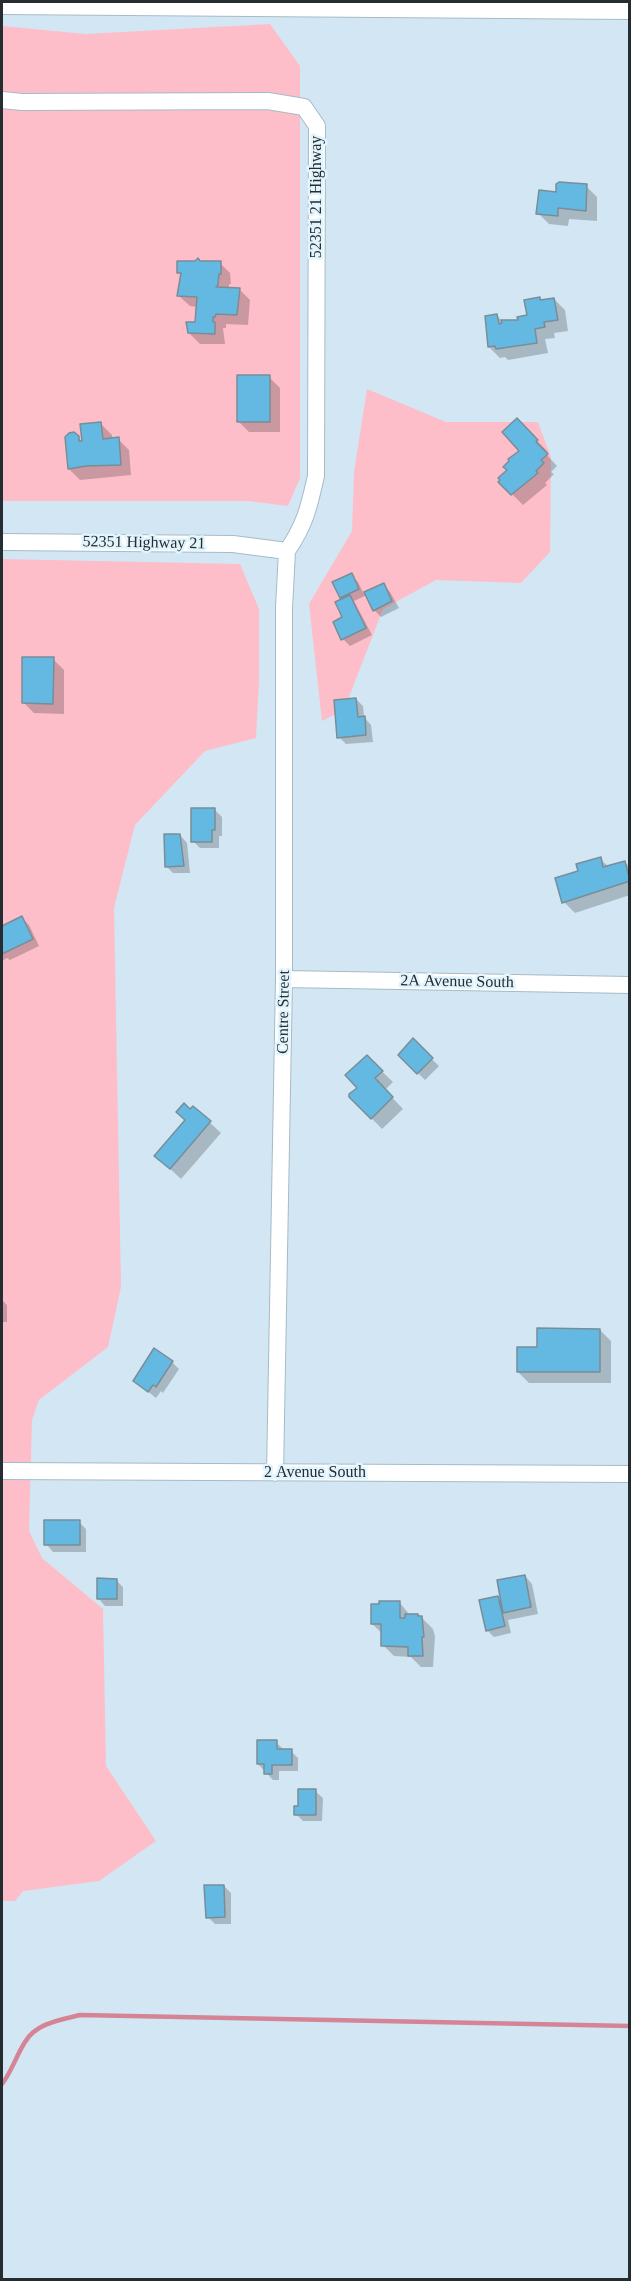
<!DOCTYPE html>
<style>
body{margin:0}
#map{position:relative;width:631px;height:2281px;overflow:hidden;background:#d2e7f3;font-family:"Times New Roman",serif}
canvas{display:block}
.frame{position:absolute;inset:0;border:3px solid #252d31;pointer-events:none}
</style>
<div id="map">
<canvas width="631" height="2281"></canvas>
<div class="frame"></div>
</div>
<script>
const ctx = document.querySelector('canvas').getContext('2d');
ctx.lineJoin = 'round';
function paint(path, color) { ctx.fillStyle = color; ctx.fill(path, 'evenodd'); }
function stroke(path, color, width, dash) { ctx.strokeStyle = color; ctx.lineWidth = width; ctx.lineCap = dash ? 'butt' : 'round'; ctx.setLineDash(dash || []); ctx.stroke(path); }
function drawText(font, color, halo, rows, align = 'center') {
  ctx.font = font + ' "Times New Roman",serif'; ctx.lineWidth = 5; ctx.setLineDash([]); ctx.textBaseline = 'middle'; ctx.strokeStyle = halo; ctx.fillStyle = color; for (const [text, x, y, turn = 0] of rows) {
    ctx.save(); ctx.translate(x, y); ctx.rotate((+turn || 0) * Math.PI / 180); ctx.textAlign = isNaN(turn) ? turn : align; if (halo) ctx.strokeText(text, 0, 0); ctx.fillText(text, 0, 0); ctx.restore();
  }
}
paint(new Path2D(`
 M270 24 300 66V478L288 506 248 501H2V26L86 34Z
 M367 389 446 422H538L551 457 550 552 521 583 436 580 383 609 344 710 322 721 309 604 352 531 354 472Z
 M2 559 240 564 259 609V682L256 738 205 751 135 825 114 908 121 1287 108 1347 39 1400 32 1420 29 1531 42 1558 103 1609 106 1766 156 1841 99 1881 23 1891 15 1901H2Z`), '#fdbeca');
paint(new Path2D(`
 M586 186 597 197V221L569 219 568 226 549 224 538 213 558 193Z
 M200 262H219L230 273 231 284H229V289H239L250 300 248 325 226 324V328H223L225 344H200L189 333 197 323 198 307 190 306 179 296 182 276 179 272Z
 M554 299 565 310 568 331 554 333 555 338 545 339 548 353 508 360 505 357 500 358 489 347 497 316 503 322 520 321Z
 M269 377 280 388V432H249L238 421Z
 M517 420 548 452 546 454 557 466 551 472 554 474 545 483 547 485 523 505 500 482 521 451Z
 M101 424 112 435V439H118L129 450 131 475 80 480 69 469 74 434 84 443Z
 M351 575 358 582 364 594 383 584 390 592 399 608 381 617 374 610 367 595 354 601 372 635 350 646 343 639 344 600 341 597Z
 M53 659 64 670V714L34 713 23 702Z
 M356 699 363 706 364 717 371 725 373 742 346 744 339 737Z
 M215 810 222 817V836H219V848H200L193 841Z
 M180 835 187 843 190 873H173L166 866Z
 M600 859 609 867 624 862 630 867V895L575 913 564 902 580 873Z
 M22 918 29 925 39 946 10 960 7 958 2 961V928Z
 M413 1041 439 1066 425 1080 400 1055Z
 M367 1057 393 1082 385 1090 403 1109 382 1129 351 1097 359 1087Z
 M194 1108 221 1133 181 1179 167 1166Z
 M2 1300 7 1305V1322H2Z
 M600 1330 611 1341V1383H529L518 1372 539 1349Z
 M172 1362 179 1369 163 1393 161 1391 156 1398 135 1381Z
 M79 1522 86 1529V1552H53L46 1544Z
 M525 1576 532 1584 538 1614 508 1620 511 1633 494 1637 487 1630 497 1598 502 1603Z
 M116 1580 123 1587V1606H105L98 1598Z
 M399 1602 410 1615 422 1618 433 1629 435 1636 433 1667H421L411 1657 394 1656 383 1645V1634L372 1624Z
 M276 1742 283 1749 291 1751 298 1758V1771H279V1780H273L258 1764Z
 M315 1791 323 1798 322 1821H303L296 1814Z
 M224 1886 231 1893V1924H215L208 1917Z`), '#0003');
stroke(new Path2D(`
 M2 2084C12 2071 16 2056 25 2042 36 2023 60 2020 80 2015L630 2026`), '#d58495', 4.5);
const building = new Path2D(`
 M559 182 587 184 586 211 558 208V216L536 214 539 190 556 192V184Z
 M198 258 200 261H221V274H219L218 285 216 287 240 288 237 315 216 314 215 317H213V322H215V334L188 333 186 322H195L197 297 177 296 181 273H177V261H195Z
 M540 297V300L554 298 558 320 544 322 545 327 535 329 537 343 496 349 495 346 488 347 485 316 497 314 499 324 502 323 501 320H518L517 317 527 315 524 300Z
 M237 375H270V422H237Z
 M517 418 538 440 536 442 548 454 541 460 544 463 536 471 538 473 511 495 498 482 500 480 498 478 507 470 503 467 509 461 508 459 519 451 502 432Z
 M101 422 103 439 119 437 121 465 86 466 68 469 65 437 69 433 74 432 79 436V441H82L80 424Z
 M352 573 359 589 340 598 332 582Z
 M384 583 392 601 373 611 364 592Z
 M350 595 366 628 341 640 333 622 342 617 335 602Z
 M22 657H54L53 704 22 703Z
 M356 698 358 717 365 716 366 735 337 738 334 700Z
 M191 808H215V830H212V842H191Z
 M164 834H180L184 866 165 867Z
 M601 857 603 867 625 861 630 881 562 903 555 878 578 871 576 864Z
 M22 916 33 939 2 954V926Z
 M413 1038 433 1058 417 1074 398 1055Z
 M367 1055 383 1071 375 1078 393 1097 371 1119 349 1097V1094L357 1088 345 1075Z
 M184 1103 190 1109 193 1106 211 1121 170 1169 154 1156 185 1120 176 1112Z
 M537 1328 600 1329V1372H517V1347H537Z
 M154 1348 173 1361 156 1387 153 1385 148 1392 133 1381Z
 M44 1520H80V1545H44Z
 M525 1575 531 1607 503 1613 497 1580Z
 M97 1578 117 1579V1599H97Z
 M498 1596 505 1626 486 1631 479 1600Z
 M379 1601H400V1618H405V1614H418V1616H422L424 1637H422L423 1656H408V1647L381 1646V1624H371V1604H379Z
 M257 1740H277V1749H292V1765H272V1774H264V1764H257Z
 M298 1789H316V1815H294V1806H298Z
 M204 1885H224L225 1917 206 1918Z`);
paint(building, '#64b9e2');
stroke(building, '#798d97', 1.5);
const street = new Path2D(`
 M2 100 22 102 268 101 304 107 317 126 316 476C309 507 305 525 287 551
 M2 542 233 544 287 551
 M284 979 630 985
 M2 1471 630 1474
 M275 1473 284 979V608L287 551`);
const secondary = new Path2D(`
 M2 2 630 7`);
stroke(street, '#a6bbc6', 18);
stroke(secondary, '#a6bbc6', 26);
stroke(street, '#fff', 16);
stroke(secondary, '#fff', 24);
drawText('16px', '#252d31', '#e2f4fd', [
 ["52351 21 Highway",317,197,-90],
 ["52351 Highway 21",144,543,1],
 ["2A Avenue South",457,982,1],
 ["Centre Street",284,1012,-89],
 ["2 Avenue South",315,1473]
]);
</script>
